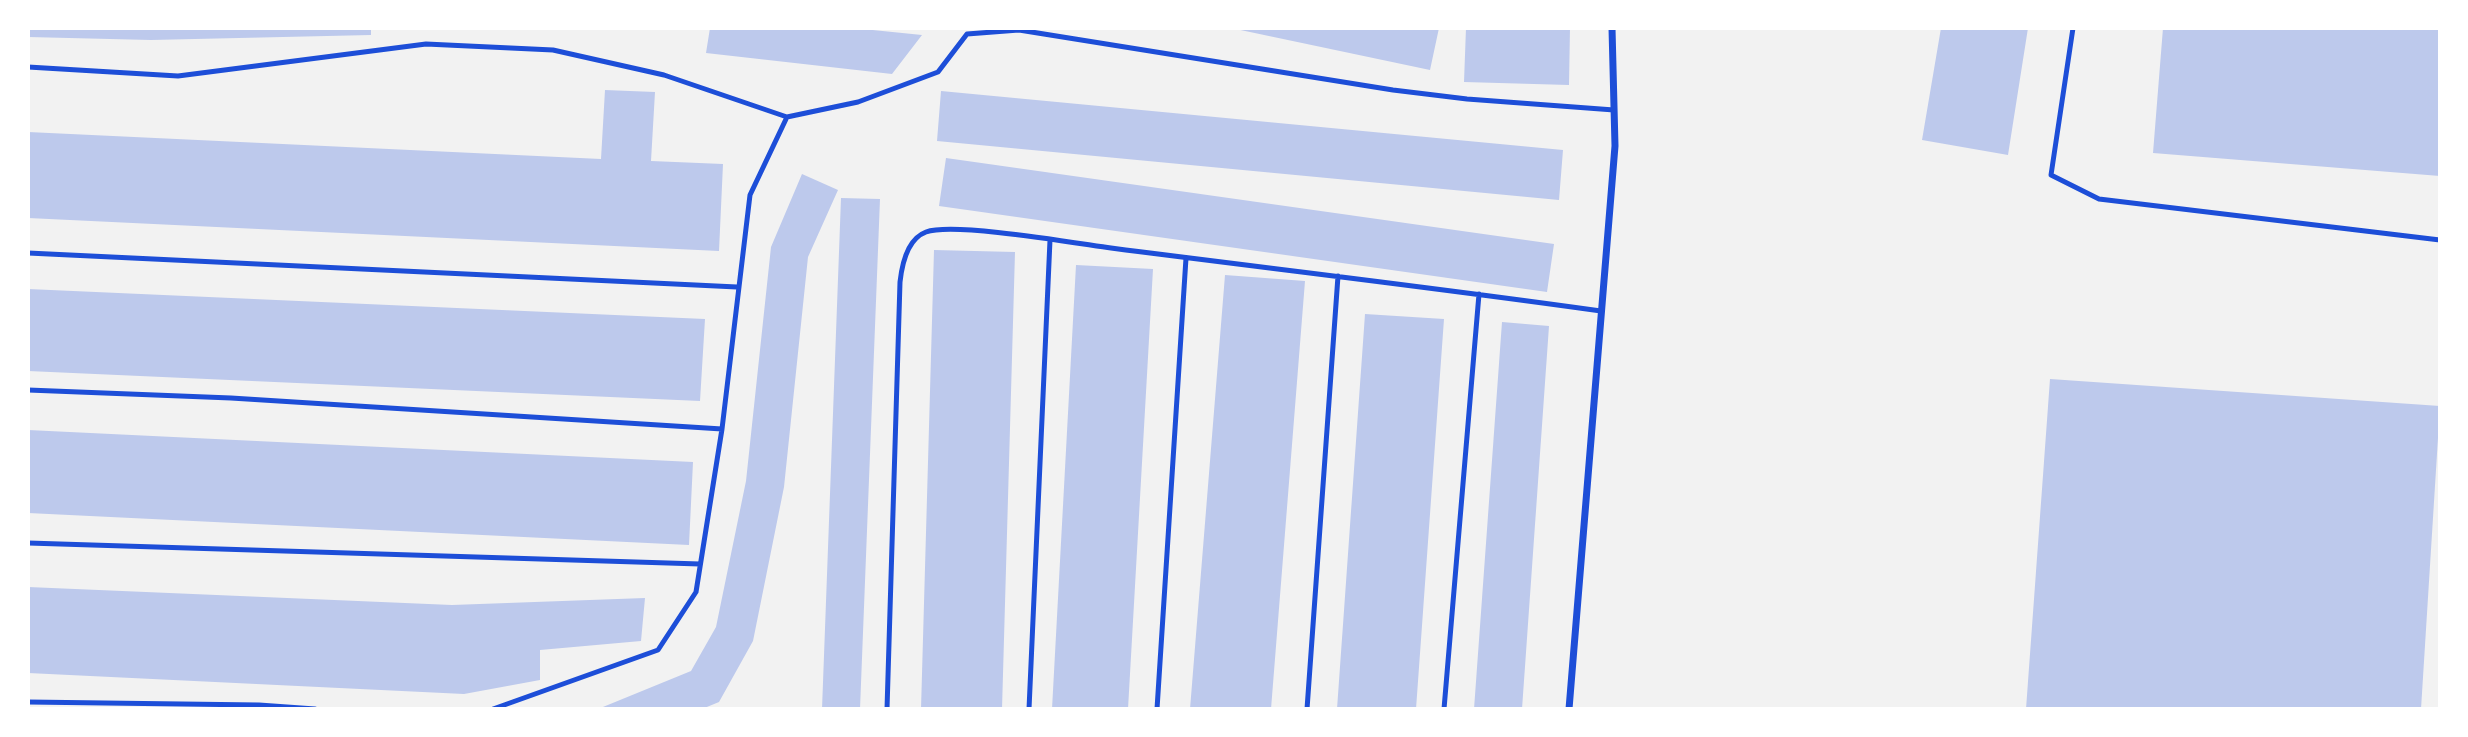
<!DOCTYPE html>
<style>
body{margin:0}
#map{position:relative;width:2468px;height:737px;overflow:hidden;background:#f2f2f2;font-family:"Playfair Display",serif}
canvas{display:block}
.frame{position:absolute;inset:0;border:30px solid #fff;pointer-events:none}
</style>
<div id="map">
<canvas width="2468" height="737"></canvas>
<div class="frame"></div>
</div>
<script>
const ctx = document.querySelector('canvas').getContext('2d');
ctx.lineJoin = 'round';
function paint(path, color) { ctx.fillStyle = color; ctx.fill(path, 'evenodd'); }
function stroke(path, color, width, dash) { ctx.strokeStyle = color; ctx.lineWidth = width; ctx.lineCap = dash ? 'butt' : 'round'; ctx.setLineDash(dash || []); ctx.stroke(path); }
paint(new Path2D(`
 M28 28H371V35L151 40 28 37Z
 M710 28H853L922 35 892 74 706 53Z
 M1231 28H1439L1430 70Z
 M1466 28H1570L1569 85 1464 82Z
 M1941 28H2028L2008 155 1922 140Z
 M2163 28H2440V176L2153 153Z
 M605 90 655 92 651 161 723 164 719 251 28 218V132L601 159Z
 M941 91 1563 150 1559 200 937 141Z
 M946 158 1554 244 1547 292 939 206Z
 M802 174 838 190 808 257 784 487 753 641 719 702 702 709H598L691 671 716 627 746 481 771 247Z
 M841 198 880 199 860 709H822Z
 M934 250 1015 252 1002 709H921Z
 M1076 265 1153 269 1128 709H1052Z
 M1225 275 1305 281 1271 709H1190Z
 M28 289 705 319 700 401 28 371Z
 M1365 314 1444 319 1416 709H1337Z
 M1502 322 1549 326 1522 709H1474Z
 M2050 379 2440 406 2421 709H2026Z
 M28 430 693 462 689 545 28 513Z
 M28 587 452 605 645 598 641 641 540 650V680L464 694 28 673Z`), '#bdc9ec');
stroke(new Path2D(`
 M2073 28 2051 175 2099 199 2440 240
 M28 67 178 76 426 44 553 50 664 75 787 117
 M28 253 737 287
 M28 390 231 398 722 429
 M28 543 700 564
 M28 702 259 705 315 709
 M493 709 658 650 696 592 722 429 750 195 787 117 858 102 938 72 967 34 1019 30 1393 90 1467 99 1614 110
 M887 709 900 282C902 264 907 239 926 232 954 222 1075 243 1111 248 1274 269 1438 288 1601 311
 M1029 709 1050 240
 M1157 709 1186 258
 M1307 709 1338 276
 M1444 709 1479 294`), '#1d4ed8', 5);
stroke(new Path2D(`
 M1569 709 1615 146 1612 28`), '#1d4ed8', 7);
</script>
